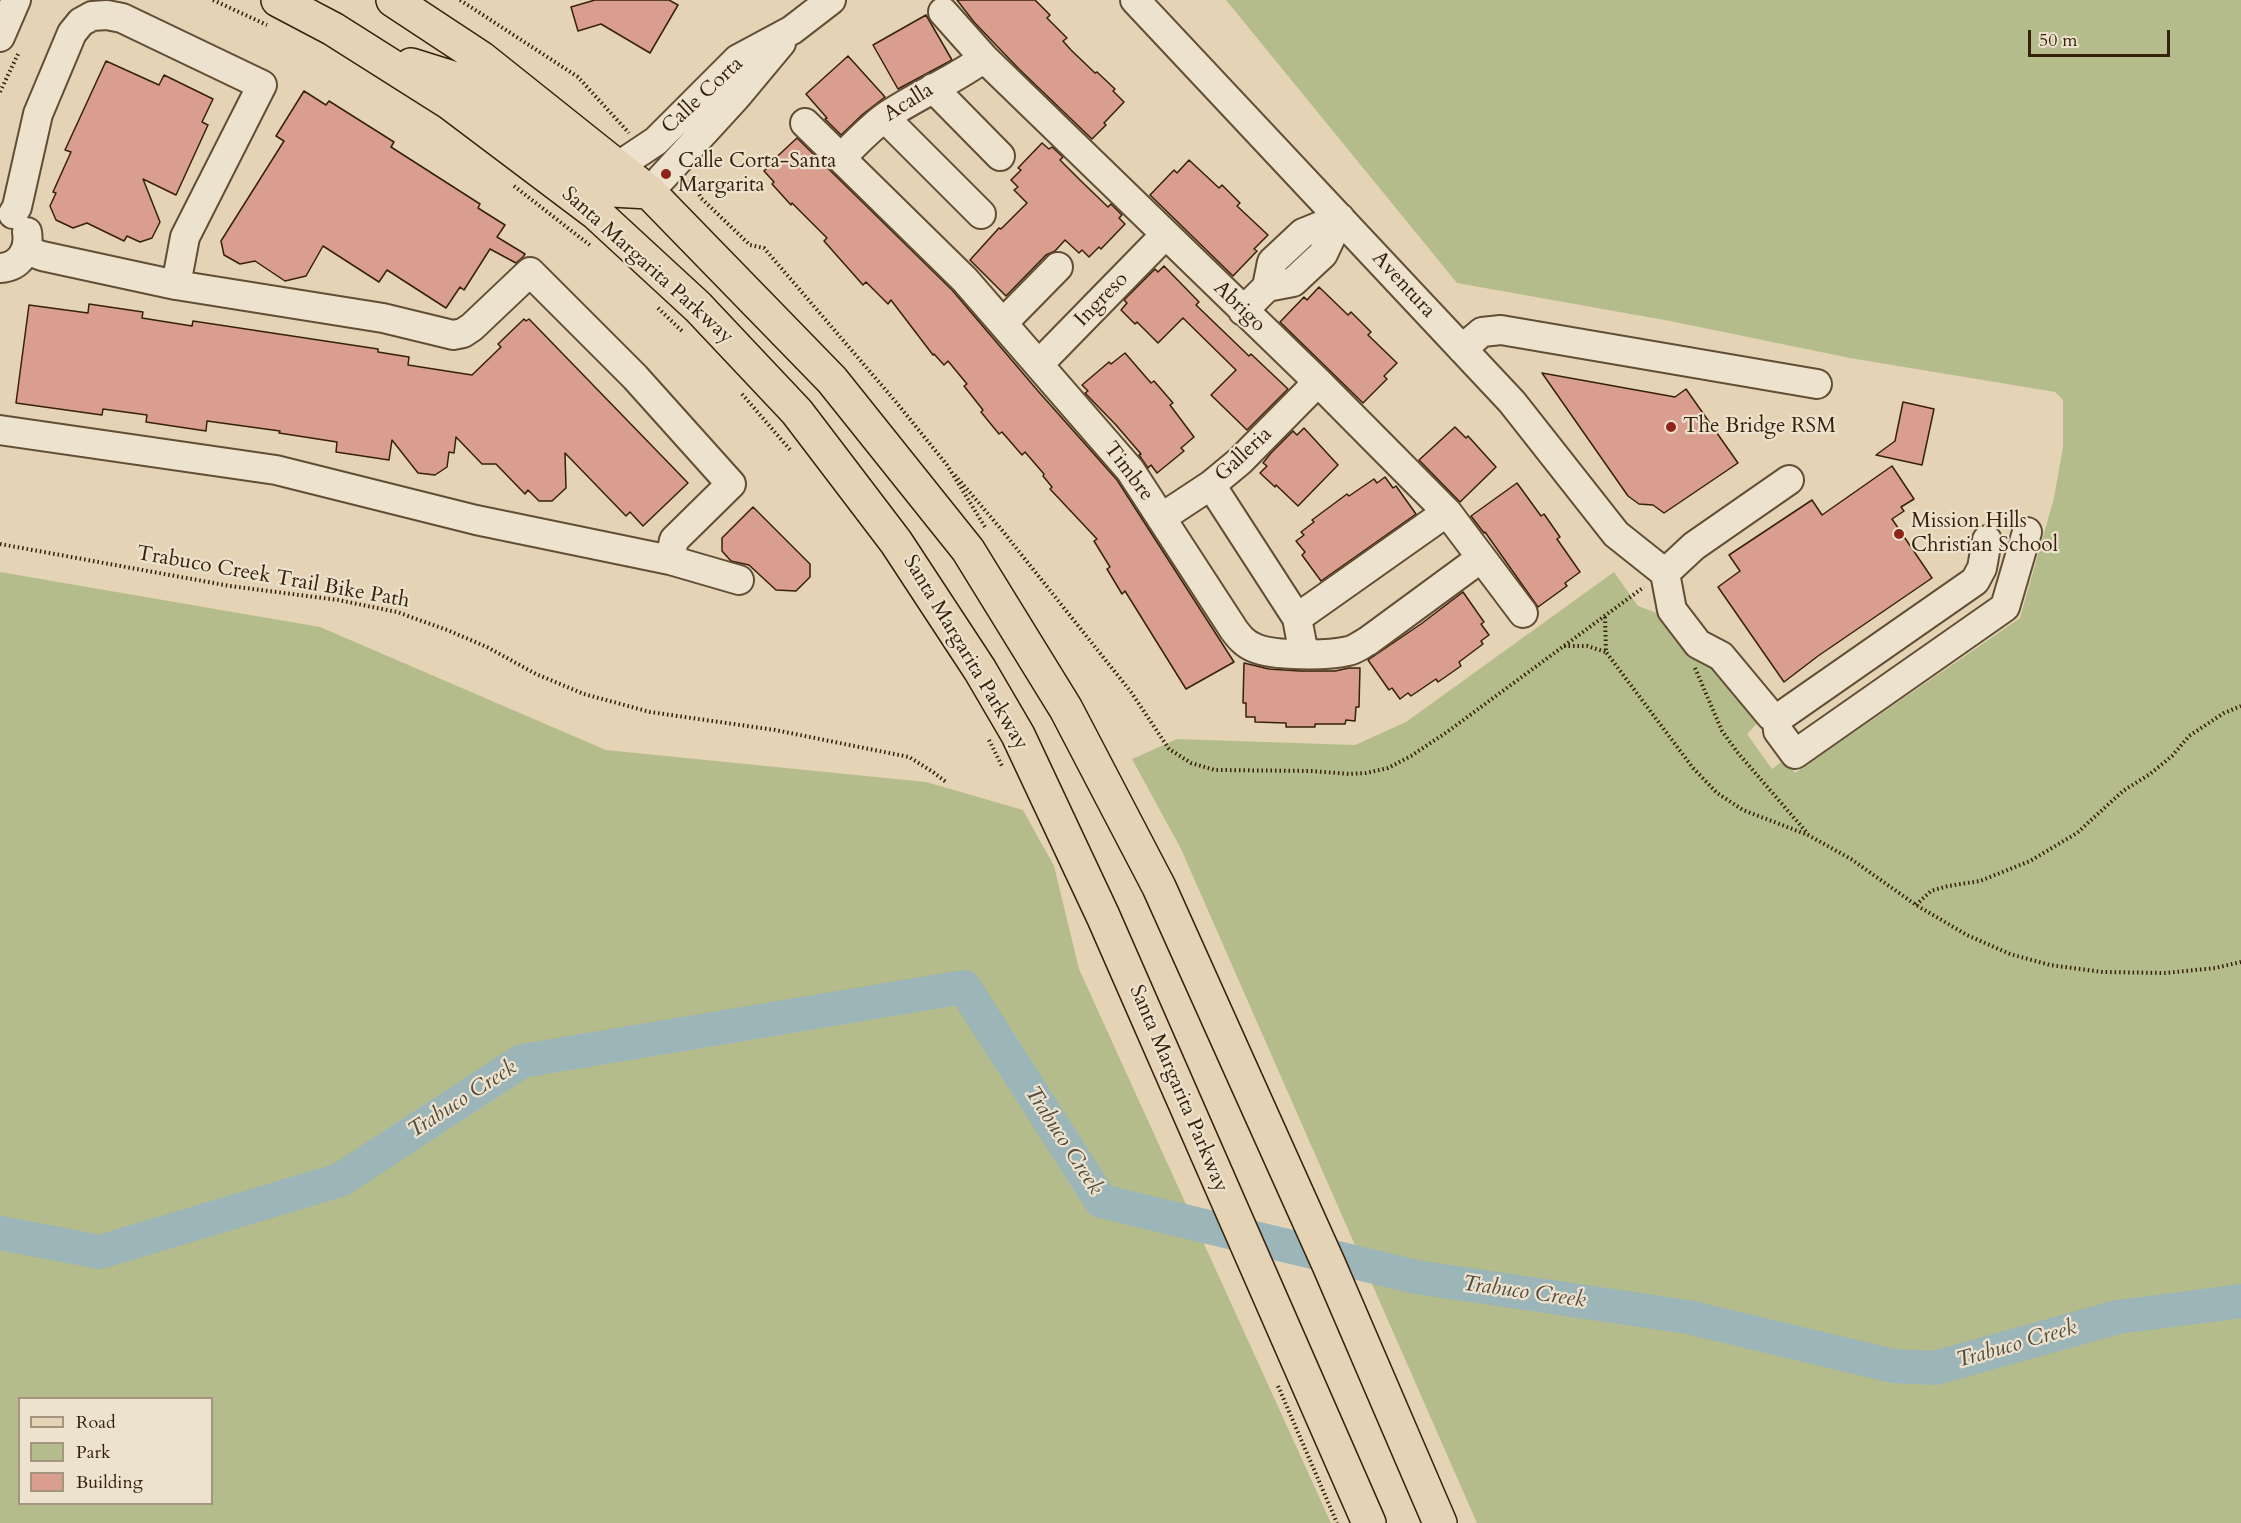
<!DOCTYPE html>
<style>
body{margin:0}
#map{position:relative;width:2241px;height:1523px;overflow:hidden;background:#e4d3b4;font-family:Cardo,serif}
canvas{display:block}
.legend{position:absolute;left:18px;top:1397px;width:195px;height:108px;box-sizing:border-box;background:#ede2ce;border:2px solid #a49580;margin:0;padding:8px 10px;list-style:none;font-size:18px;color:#36210a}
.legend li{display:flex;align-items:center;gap:12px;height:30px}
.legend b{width:30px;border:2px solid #a49580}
.scale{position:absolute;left:2028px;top:30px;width:142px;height:27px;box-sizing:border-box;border:3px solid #36210a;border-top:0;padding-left:8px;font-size:18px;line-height:21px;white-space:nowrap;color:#36210a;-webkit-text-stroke:4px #ede2ce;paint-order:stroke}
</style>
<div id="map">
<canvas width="2241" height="1523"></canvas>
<ul class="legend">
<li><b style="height:8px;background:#e4d3b4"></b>Road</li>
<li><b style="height:16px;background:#b5bc8c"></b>Park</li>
<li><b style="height:16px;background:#da9e8f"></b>Building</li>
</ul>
<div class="scale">50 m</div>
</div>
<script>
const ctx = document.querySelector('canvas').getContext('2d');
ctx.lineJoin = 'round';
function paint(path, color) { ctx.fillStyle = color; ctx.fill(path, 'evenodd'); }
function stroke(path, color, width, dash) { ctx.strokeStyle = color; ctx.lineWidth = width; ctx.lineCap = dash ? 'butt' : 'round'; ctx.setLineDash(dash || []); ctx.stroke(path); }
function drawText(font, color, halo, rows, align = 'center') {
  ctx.font = font + ' Cardo,serif'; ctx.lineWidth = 4.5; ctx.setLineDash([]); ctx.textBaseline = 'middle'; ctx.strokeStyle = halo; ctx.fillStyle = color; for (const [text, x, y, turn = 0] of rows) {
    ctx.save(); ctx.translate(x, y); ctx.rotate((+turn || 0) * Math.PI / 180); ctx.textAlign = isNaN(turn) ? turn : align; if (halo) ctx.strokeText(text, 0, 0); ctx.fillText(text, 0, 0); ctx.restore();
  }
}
paint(new Path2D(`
 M1226 0H2241V1523H1477L1181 849 1132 759 1177 739 1355 745 1406 722 1614 572 1638 606 1657 613 1682 644 1718 668 1763 717 1747 734 1772 769 1785 759 1795 773 2020 618 2054 498 2063 447V400L2055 392 1850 358 1670 321 1457 283Z
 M0 572 320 627 606 750 926 782 1023 810 1054 866 1079 969 1331 1523H0ZM20 1398H212V1504H20Z`), '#b5bc8c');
stroke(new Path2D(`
 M0 1233 100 1252 340 1180 522 1061 964 987 1101 1201 1416 1277 1688 1317 1893 1366 1935 1368 2118 1317 2241 1301`), '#9bb5b8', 34);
const building = new Path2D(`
 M595 0H669L678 5 650 53 601 24 578 31 571 7Z
 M957 0H1035L1050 15 1047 18 1067 38 1063 41 1071 50 1095 73 1097 72 1115 89 1113 91 1124 102 1104 123 1106 125 1092 139 1019 69 974 22Z
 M926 15 952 60 898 89 873 45Z
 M848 56 885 97 863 114 841 135 825 119 827 118 806 94Z
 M106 61 159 85 164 75 213 99 202 122 208 125 176 195 143 179 160 222 152 238 140 242 127 236 124 241 87 223 73 228 56 220 50 206 56 193 53 192 71 152 65 150Z
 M304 91 326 105 329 101 394 142 391 147 480 204 478 208 505 225 497 237 525 254 523 257 516 263 490 249 464 290 460 287 446 308 387 270 379 282 323 246 306 276 285 281 255 261 240 264 224 255 221 241 284 141 276 136Z
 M797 138 952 290 1038 391 1117 480 1234 662 1186 689 1125 591 1122 594 1107 569 1110 567 1094 541 1097 539 1050 489 1052 487 1043 476 1044 474 1025 452 1022 455 1002 432 999 434 981 412 983 410 964 386 967 384 948 361 944 365 934 354 933 355 891 300 888 304 866 282 863 285 824 241 827 238 792 203 791 205 772 184 774 182 764 171 770 165 769 164Z
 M1042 143 1049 149 1052 147 1063 157 1060 160 1081 181 1108 207 1111 204 1122 215 1119 218 1125 224 1101 249 1099 247 1089 257 1082 250 1079 253 1065 240 1055 251 1046 255 1006 296 970 260 999 228 1001 229 1027 203 1014 190 1018 187 1011 180 1021 170 1018 168Z
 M1189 160 1219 188 1222 185 1240 203 1237 206 1268 235 1254 249 1257 251 1233 276 1150 195 1174 170 1177 173Z
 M1164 266 1199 302 1196 305 1249 356 1251 354 1288 389 1247 430 1211 395 1236 370 1183 318 1158 343 1137 322 1135 324 1121 310 1127 303 1124 300 1155 269 1158 272Z
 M1319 287 1348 315 1351 312 1371 332 1368 335 1397 363 1384 376 1387 379 1363 403 1280 322 1304 297 1307 300Z
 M89 304 143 312 142 318 192 326 193 321 378 349V352L409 357 408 365 472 375 501 347 498 344 524 319 526 321 529 319 688 483 643 526 630 512 626 516 565 453 566 488 552 501H539L528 490 525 494 496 464H482L456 437 454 453 449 452 447 467 435 475 418 473 392 440 389 460 336 452 337 442 279 433 280 431 207 421 206 431 146 422 147 415 103 409 102 415 16 403 29 305 88 313Z
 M1125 353 1151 383 1154 381 1173 403 1170 405 1194 437 1181 448 1184 451 1157 473 1151 465 1148 468 1139 455 1141 454 1116 425 1085 393 1088 391 1082 385 1109 362 1111 364Z
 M1542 373 1675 397 1686 389 1738 463 1664 513 1653 505 1639 504 1628 496Z
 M1903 402 1934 409 1922 465 1876 455 1895 441Z
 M1455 427 1466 438 1468 436 1496 467 1460 502 1419 460Z
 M1304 428 1338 465 1298 506 1276 485 1275 487 1260 473 1267 466 1263 463 1271 453 1293 431 1297 435Z
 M1892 466 1914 499 1901 507 1904 511 1892 519 1932 578 1818 656 1784 682 1718 587 1740 571 1729 555 1812 500 1822 515Z
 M1385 477 1393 488 1396 486 1416 514 1321 581 1302 555 1305 552 1296 541 1304 535 1301 532 1314 522 1312 520 1347 494 1349 496 1374 479 1377 483Z
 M1517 483 1541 516 1544 514 1560 537 1557 539 1580 572 1565 583 1567 586 1538 607 1485 532 1484 533 1471 516Z
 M753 507 810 564V577L796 591 776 590 749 565 731 561 722 551V538Z
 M1463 592 1484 622 1481 624 1489 635 1481 641 1483 644 1459 662 1461 666 1438 682 1436 679 1411 696 1408 693 1400 699 1392 688 1389 690 1368 660 1421 624Z
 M1244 663 1269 669 1300 671H1335L1349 668H1360L1359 707H1356L1355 721 1346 720 1345 724H1315V727H1286V723L1255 722V717H1246V703H1243Z`);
paint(building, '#da9e8f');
stroke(building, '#36210a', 1.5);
const minor = new Path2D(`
 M1135 0 1512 402 1616 534 1665 573
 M943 12 984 58 1318 382 1447 512 1523 613
 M0 37 16 0
 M933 88 1000 156
 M885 118 981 214
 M805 123 965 280 1130 470 1234 630C1240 638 1245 644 1255 648 1273 656 1328 656 1348 651 1355 650 1362 644 1368 641L1481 558
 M841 158C855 144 869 129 885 117 917 95 953 81 984 58
 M617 167 656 141 738 59 792 30 831 0
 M649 192 736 97 781 43
 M13 214 17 207 38 114 72 33 81 22 92 16 107 15 122 18 262 85 185 237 176 285
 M26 250 42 256 176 285 383 318 453 335 463 333 472 327 530 272 635 377 731 484 674 540 670 560
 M0 268C20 267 30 250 27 232
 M1267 287 1272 262 1303 233 1340 218
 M1243 311 1267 287 1293 282 1323 254 1340 218
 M1003 323 1058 267
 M1462 349 1482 332 1501 330 1817 384
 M1039 364 1165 235
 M0 430 276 470 476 520 670 560 739 580
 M1211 485 1297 618 1304 654
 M1161 518 1211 485 1240 461 1318 382
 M1665 573 1672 610 1698 644 1721 656 1771 716 1777 719 1975 581 1982 568 1987 540
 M1665 573 1694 546 1789 480
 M1297 618 1447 512
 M1777 719 1778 731 1795 754 2005 607 2027 532`);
const major = new Path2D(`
 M278 0 333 29 450 103 596 213 698 307 797 412 896 542 980 670 1018 735 1103 916 1369 1523
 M393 0 481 58 649 192 832 380 968 550 1066 709 1159 887 1329 1265 1440 1523
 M411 65 459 80 594 185 612 190 649 192`);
stroke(minor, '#624e34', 32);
stroke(major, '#36210a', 36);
stroke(new Path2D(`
 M213 0 267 25
 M460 0 578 77 629 133
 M0 92 19 52
 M688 181 696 188 701 198 750 245 764 248 896 402 947 465 985 527
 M514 186 591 246
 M658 308 683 332
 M742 394 792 452
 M955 475 1001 529 1131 692 1169 749 1191 763 1215 770 1312 771 1349 774 1366 773 1388 768 1411 756 1447 732 1644 587
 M0 544 230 586 338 600 397 612 447 630 487 647 536 674 584 694 650 712 775 730 909 757 933 772 946 782
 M1605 617 1606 652 1693 768 1717 793 1743 810 1808 835 1851 859 1916 905 1967 935 2010 954 2050 965 2103 972 2166 973 2215 968 2241 962
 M1564 646H1587L1606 652
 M1695 668 1722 731 1738 753 1808 834
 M989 740 1003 768
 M1916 905 1931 891 1948 886 1980 881 2030 861 2077 833 2123 791 2150 774 2172 756 2189 736 2224 713 2241 706
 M1278 1386 1337 1523`), '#36210a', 4, [1.5, 3]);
stroke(minor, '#ede2ce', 28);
stroke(major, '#e4d3b4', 33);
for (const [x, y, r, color] of [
 [666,174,6,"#8f2418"],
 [1671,427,6,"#8f2418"],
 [1899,534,6,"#8f2418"]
]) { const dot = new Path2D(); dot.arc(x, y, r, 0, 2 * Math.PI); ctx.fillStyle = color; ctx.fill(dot); stroke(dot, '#ede2ce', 2); }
drawText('21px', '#36210a', '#ede2ce', [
 ["Calle Corta",703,96,-43],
 ["Acalla",909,103,-32],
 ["Santa Margarita Parkway",647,266,42],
 ["Aventura",1403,285,47],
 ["Ingreso",1102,300,-46],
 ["Abrigo",1239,307,44],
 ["Galleria",1244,455,-43],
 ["Timbre",1128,472,53],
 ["Trabuco Creek Trail Bike Path",273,578,10],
 ["Santa Margarita Parkway",965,653,59],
 ["Santa Margarita Parkway",1178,1089,67]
]);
drawText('21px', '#36210a', '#ede2ce', [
 ["Calle Corta-Santa",678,162],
 ["Margarita",678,186],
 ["The Bridge RSM",1683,427],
 ["Mission Hills",1911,522],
 ["Christian School",1911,546]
], 'left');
drawText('italic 22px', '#544d3e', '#ede2ce', [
 ["Trabuco Creek",463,1100,-33],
 ["Trabuco Creek",1063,1141,57],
 ["Trabuco Creek",1524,1293,8],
 ["Trabuco Creek",2017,1345,-16]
]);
</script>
